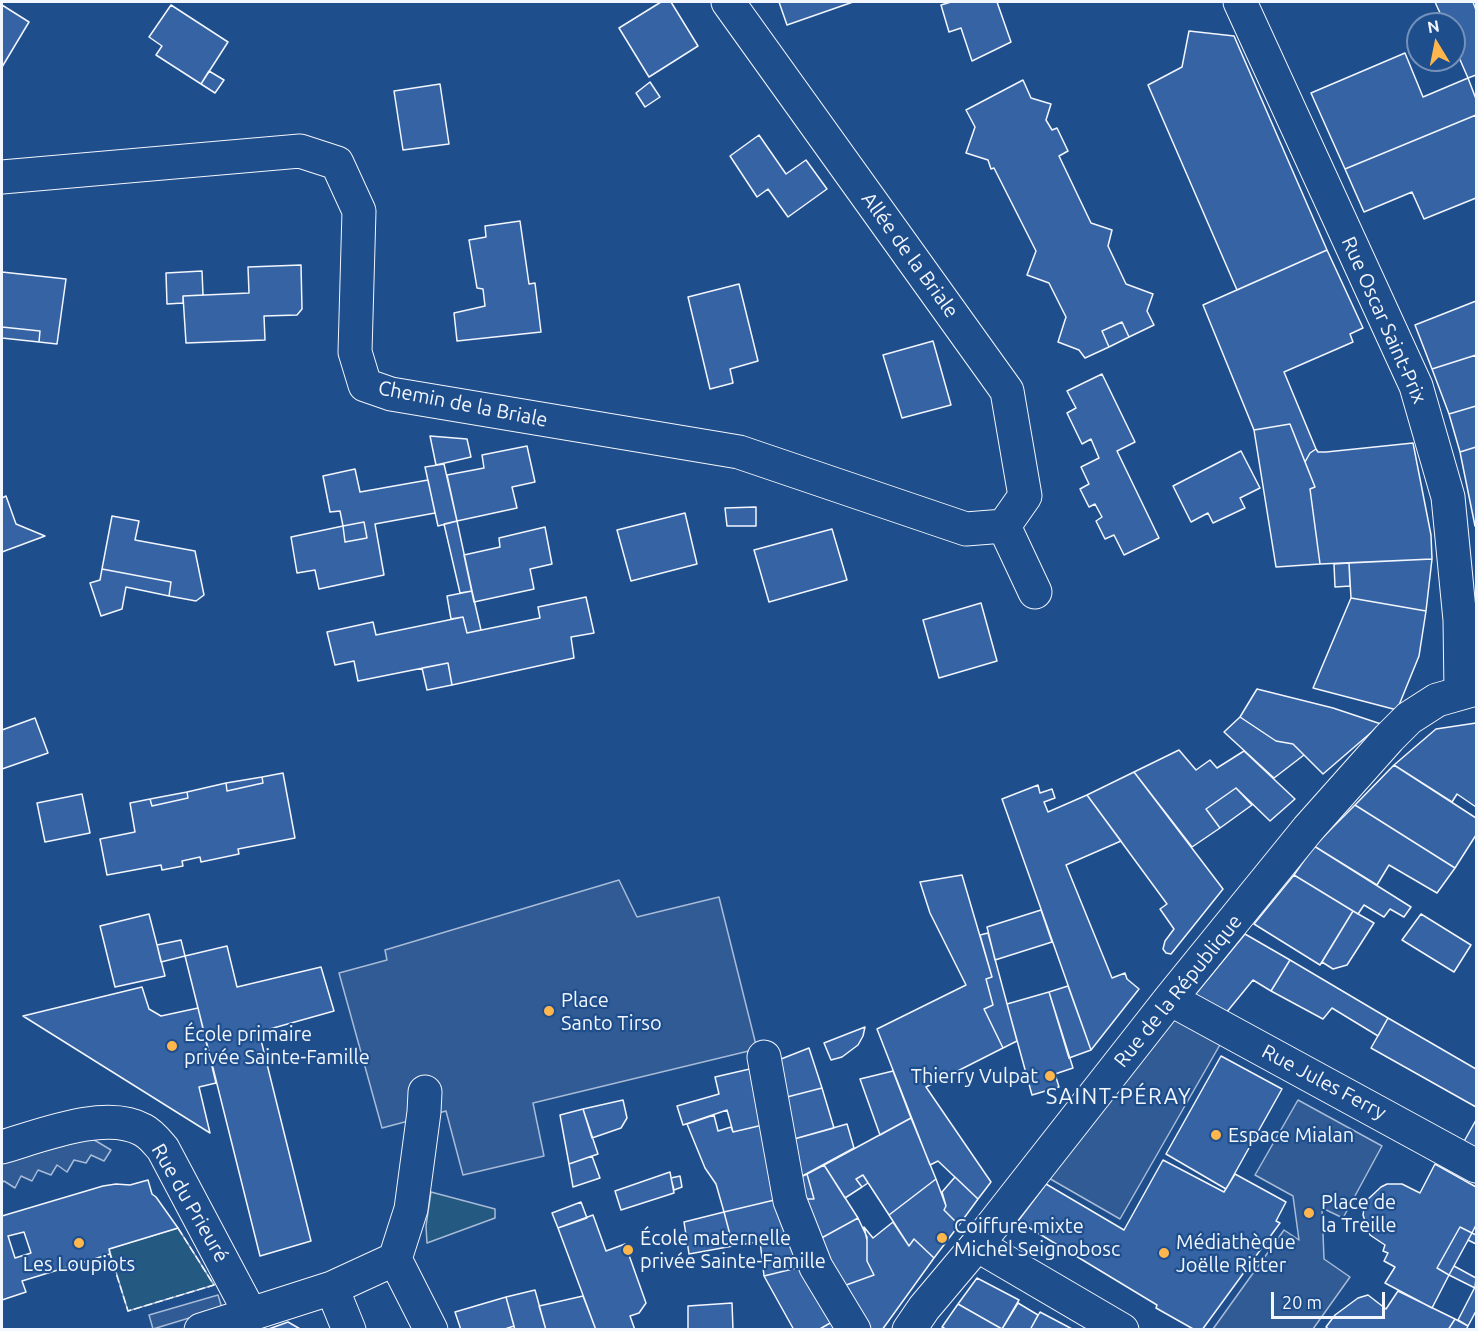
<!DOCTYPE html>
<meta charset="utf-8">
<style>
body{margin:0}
#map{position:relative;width:1478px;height:1331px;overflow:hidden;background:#1f4e8c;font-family:Ubuntu,sans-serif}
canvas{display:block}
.frame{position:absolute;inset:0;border:3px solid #f2f6ff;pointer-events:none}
.north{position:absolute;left:1406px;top:12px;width:60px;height:60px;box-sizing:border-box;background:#1f4e8c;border:2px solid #7391ba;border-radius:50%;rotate:350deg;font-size:16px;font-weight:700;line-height:24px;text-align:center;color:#f2f6ff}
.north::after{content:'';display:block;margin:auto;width:21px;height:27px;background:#ffb74d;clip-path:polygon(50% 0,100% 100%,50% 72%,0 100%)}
.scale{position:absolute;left:1271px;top:1292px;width:114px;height:27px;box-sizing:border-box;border:3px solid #f2f6ff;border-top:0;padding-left:8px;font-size:18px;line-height:21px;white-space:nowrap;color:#f2f6ff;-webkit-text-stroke:4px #1f4e8c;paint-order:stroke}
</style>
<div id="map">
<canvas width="1478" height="1331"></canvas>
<div class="frame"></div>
<div class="north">N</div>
<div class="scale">20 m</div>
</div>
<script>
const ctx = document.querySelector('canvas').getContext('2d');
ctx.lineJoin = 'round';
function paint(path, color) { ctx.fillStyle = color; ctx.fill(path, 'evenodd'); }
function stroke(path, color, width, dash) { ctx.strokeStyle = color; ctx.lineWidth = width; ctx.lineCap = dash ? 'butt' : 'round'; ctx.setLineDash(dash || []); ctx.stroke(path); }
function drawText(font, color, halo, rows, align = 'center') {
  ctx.font = font + ' Ubuntu,sans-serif'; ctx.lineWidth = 4.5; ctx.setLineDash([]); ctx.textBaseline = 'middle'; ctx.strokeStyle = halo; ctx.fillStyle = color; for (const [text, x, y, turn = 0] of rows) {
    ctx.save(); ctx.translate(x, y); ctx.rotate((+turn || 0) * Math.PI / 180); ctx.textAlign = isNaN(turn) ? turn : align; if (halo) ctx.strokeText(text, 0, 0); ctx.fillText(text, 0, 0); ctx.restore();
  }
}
const green = new Path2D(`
 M431 1192 495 1209V1218L427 1243 426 1226Z
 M178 1228 214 1285 128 1311 109 1249Z`);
paint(green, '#245a82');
stroke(green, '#a8bbd7', 1.5);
const parking = new Path2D(`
 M619 880 637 917 719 897 757 1049 533 1103 544 1156 463 1175 446 1111 382 1128 339 973 387 960 385 950Z
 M1172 1009 1225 1036 1120 1219 1040 1173Z
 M1298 1100 1382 1146 1343 1218 1322 1208 1324 1259 1350 1277 1313 1329H1213L1284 1230 1299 1240 1293 1196 1255 1175Z
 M91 1138 111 1150 104 1161 91 1155 86 1163 74 1160 67 1172 57 1165 51 1175 38 1170 32 1181 21 1176 15 1188 4 1181 2 1183V1163Z
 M218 1295 222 1308 153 1329 149 1315Z`);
paint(parking, '#305b95');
stroke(parking, '#a8bbd7', 1.5);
const building = new Path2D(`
 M661 2H671L698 46 649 77 619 28Z
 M779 2H853L787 25Z
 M951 2H997L1011 42 972 61 961 28 949 32 941 5Z
 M1435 2H1473L1476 10V75L1468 78 1454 46V24H1445Z
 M2 5 29 22 2 67Z
 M171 5 228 42 201 84 156 55 162 46 149 37Z
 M1189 31 1234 36 1327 250 1237 290 1148 85 1182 67Z
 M1405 53 1423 97 1468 78 1476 99V115L1345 169 1311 93Z
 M209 71 224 80 215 93 201 84Z
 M1023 80 1031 98 1051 104 1046 120 1052 130 1057 128 1068 151 1059 156 1091 223 1112 230 1108 246 1126 284 1153 294 1147 311 1154 325 1129 337 1122 322 1102 331 1109 347 1085 358 1079 350 1058 342 1066 317 1049 283 1027 275 1036 251 994 168 991 169 988 160 966 153 975 127 966 110Z
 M650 82 660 97 645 107 636 93Z
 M440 84 449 144 403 150 394 91Z
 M1476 115V198L1424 219 1412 192 1364 212 1345 169Z
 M759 135 786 174 806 160 827 189 788 217 768 189 757 197 730 156Z
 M520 221 529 284 535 283 541 332 457 341 454 313 485 306 483 289 477 288 469 240 486 237 485 226Z
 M1327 250 1363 328 1350 334 1353 342 1284 372 1316 449 1310 453 1305 462 1290 424 1254 430 1203 305Z
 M301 265 302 309 297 315 264 316 265 340 186 343 183 296 249 293 248 267Z
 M202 271 203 295 183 296V303L167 304 166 273Z
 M2 272 66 279 57 344 39 342 40 331 2 327Z
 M739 284 758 361 730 369 733 383 710 389 688 297Z
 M1476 301V355L1432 369 1415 325Z
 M1122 322 1129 337 1109 347 1102 331Z
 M2 327 40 331 39 342 2 338Z
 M933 341 951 405 902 418 883 355Z
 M1476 355V406L1449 414 1432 369Z
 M1102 374 1135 442 1117 451 1159 538 1124 555 1114 535 1105 539 1096 521 1102 517 1095 504 1089 507 1080 489 1089 484 1081 467 1099 458 1091 439 1082 444 1067 413 1076 408 1067 391Z
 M1476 406V447L1460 452 1449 414Z
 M1290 424 1315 487 1310 489 1320 564 1276 567 1254 430Z
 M430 436 467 439 471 457 436 465Z
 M1413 443 1431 535 1432 559 1320 564 1310 489 1315 487 1305 462 1310 453 1316 449 1318 452H1326Z
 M527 446 535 482 512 487 517 508 457 521 447 475 484 468 482 455Z
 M1476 447V526H1475L1460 452Z
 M1241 451 1260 488 1240 498 1245 508 1213 523 1208 513 1191 522 1173 486Z
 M444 464 457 521 438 526 425 467Z
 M355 469 360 492 428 480 435 513 375 524 384 575 319 589 315 570 297 573 291 537 343 526 340 511 330 512 323 476ZM364 522 367 538 345 542 343 526Z
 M6 496 16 524 45 536 2 552V498Z
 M756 507V526H727L725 508Z
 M685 513 697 564 631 581 617 530Z
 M112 516 139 521 135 540 195 551 204 595 196 601 169 596 171 582 102 569Z
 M457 521 472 591 460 593 444 524Z
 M364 522 367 538 345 542 343 526Z
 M545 527 552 564 530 569 534 589 474 602 464 555 500 547 499 538Z
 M832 529 847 580 769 602 754 550Z
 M1432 559 1426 611 1351 598 1349 563Z
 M1349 563 1350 586 1335 587 1334 564Z
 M102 569 171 582 169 596 126 587 122 609 101 616 90 583 100 580Z
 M472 591 481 630 467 633 463 617 451 619 447 596Z
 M586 597 594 633 571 637 574 658 452 685 448 663 358 681 354 661 335 665 327 632 373 622 376 635 463 617 467 633 540 618 538 607Z
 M1351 598 1426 611 1419 656 1397 710 1313 688Z
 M981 603 997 661 939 678 923 620Z
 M448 663 452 685 427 690 422 668Z
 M1257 689 1333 708 1381 724 1323 774 1293 744 1276 741 1240 717Z
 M1240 717 1276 741 1293 744 1304 755 1274 778 1224 732Z
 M35 718 48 753 2 769V730Z
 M1476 723V807L1457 794 1452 802 1394 765 1436 729Z
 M1179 750 1196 770 1210 760 1217 768 1244 751 1295 799 1270 821 1236 788 1206 809 1220 828 1192 847 1134 772Z
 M1394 765 1476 818V835L1455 868 1355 805Z
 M1134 772 1223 889 1171 954 1166 953 1163 949 1165 941 1174 929 1160 909 1167 904 1087 795Z
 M283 773 295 838 238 849 239 854 201 862 200 857 182 861 183 866 162 870 161 865 107 875 100 839 135 832 130 803 150 799 152 806 188 798 187 792 226 783 227 791 263 783 262 777Z
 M262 777 263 783 227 791 226 783Z
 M1038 785 1040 793 1052 789 1055 798 1044 802 1048 812 1087 795 1121 841 1066 865 1112 978 1125 973 1127 979 1139 989 1091 1050 1002 799Z
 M1236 788 1252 805 1220 828 1206 809Z
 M187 792 188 798 152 806 150 799Z
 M82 794 90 833 45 842 37 803Z
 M1355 805 1455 868 1437 893 1389 865 1377 885 1314 846Z
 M1314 846 1411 907 1404 917 1390 909 1384 917 1364 905 1358 914 1294 875Z
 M962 875 992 977 986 979 993 1005 984 1009 1003 1048 926 1087 991 1182 978 1199 938 1161 930 1165 877 1029 966 985 930 913 920 882Z
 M1294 875 1353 911 1320 965 1254 924Z
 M1041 910 1052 942 995 960 987 927Z
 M1353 911 1374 923 1347 965 1333 969 1322 962Z
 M149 914 165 976 115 987 100 926Z
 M1421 914 1471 945 1454 972 1402 940Z
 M988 933 1017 1041 1003 1048 984 1009 993 1005 986 979 992 977 980 935Z
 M1245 934 1290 960 1271 991 1253 980 1226 1013 1194 996Z
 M181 940 185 956 161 962 157 945Z
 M227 946 237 987 321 967 334 1011 259 1032 311 1241 260 1256 185 956Z
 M1290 960 1388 1018 1378 1036 1332 1008 1323 1019 1271 991Z
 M1068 986 1091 1050 1069 1058 1049 992Z
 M142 987 149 1009 161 1016 198 1008 216 1083 199 1087 210 1133 23 1016Z
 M1049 992 1073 1068 1055 1074 1059 1087 1032 1095 1007 1004Z
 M1388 1018 1476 1069V1107L1371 1048Z
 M865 1027 863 1036 858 1045 842 1057 831 1060 824 1043Z
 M809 1048 822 1088 787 1097 776 1061Z
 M1221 1056 1282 1089 1226 1189 1166 1154Z
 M754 1068 767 1124 733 1132 727 1110 683 1125 677 1106 719 1094 715 1077Z
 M893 1071 911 1118 880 1135 860 1079Z
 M822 1088 834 1128 787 1141V1097Z
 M623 1100 627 1118 621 1128 592 1138 583 1109Z
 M583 1109 598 1154 569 1164 560 1115Z
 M714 1115 718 1131 731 1127 733 1132 767 1124 783 1198 724 1212 716 1184 705 1168 687 1124Z
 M911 1118 936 1179 889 1215 863 1175 856 1179 862 1187 845 1198 824 1165Z
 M1476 1120V1154L1462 1145Z
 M847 1124 854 1148 795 1180 787 1141Z
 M592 1156 600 1178 573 1187 569 1164Z
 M1163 1160 1224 1192 1235 1174 1286 1202 1276 1221 1280 1223 1202 1330H1195L1156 1308 1157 1305 1018 1221 1046 1184 1124 1230Z
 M1435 1164 1476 1187V1225L1472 1233 1460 1227 1437 1268 1449 1275 1432 1308 1385 1283 1395 1267 1384 1261 1388 1253 1383 1251 1385 1245 1370 1235 1363 1215 1365 1202 1381 1187 1387 1184H1402L1420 1193Z
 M824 1165 858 1218 816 1241 799 1199H814L807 1174Z
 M670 1172 674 1193 621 1210 615 1191Z
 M807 1174 814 1199H799L795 1180Z
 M863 1175 868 1183 862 1187 856 1179Z
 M680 1176 682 1187 674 1190 671 1178Z
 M955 1177 978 1199 959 1225 944 1210 946 1206 942 1192Z
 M936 1179 946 1206 944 1210 959 1225 934 1258 914 1239 909 1246 889 1215Z
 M148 1180 152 1194 156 1197 178 1228 109 1249 110 1254 22 1281 26 1292 2 1300V1216L103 1186 116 1184 130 1185ZM24 1232 31 1253 15 1258 8 1236Z
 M783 1198 794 1236 733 1246 724 1212Z
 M581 1202 587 1218 558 1228 552 1213Z
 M724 1212 733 1246 689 1254 684 1222Z
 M593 1215 606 1251 625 1244 646 1303 639 1313 630 1316 635 1330H596L558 1228Z
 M858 1218 867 1237V1261L874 1275 835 1289 816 1241Z
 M893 1222 909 1246 914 1239 934 1258 882 1330H865L835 1289 874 1275 867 1261V1240L864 1227 873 1238Z
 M1460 1227 1472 1233 1449 1275 1437 1268Z
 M1472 1233 1476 1235V1244L1468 1240Z
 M794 1236 805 1266 764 1276 760 1241Z
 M805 1266 839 1318 818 1330H794L764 1276Z
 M1454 1266 1476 1278 1475 1288 1449 1275Z
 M977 1278 1019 1300 1002 1329 958 1304Z
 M1476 1285V1311L1468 1326 1458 1320Z
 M535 1290 546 1330H515L506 1297Z
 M1398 1291 1455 1319 1448 1330H1330L1326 1327 1335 1315 1358 1298 1368 1295 1386 1309Z
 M583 1296 596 1330H546L539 1306Z
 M506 1297 514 1326 502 1330H461L455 1312Z
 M732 1303 733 1330H688V1306Z
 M1018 1303 1038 1315 1030 1330 1002 1329Z
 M958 1304 1002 1329 1001 1330H947L942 1327Z
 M1040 1312 1074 1330H1030Z
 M839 1318 846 1330H818Z
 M1455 1319 1468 1326 1466 1330H1448Z
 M288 1322 302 1330H266Z`);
paint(building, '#3563a3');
stroke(building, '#f2f6ff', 1.5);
const minor = new Path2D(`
 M728 2 1007 391 1025 496 1004 526
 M1240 2 1416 386 1448 497 1460 620 1461 692
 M2 177 300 151 337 163 359 211 355 352 365 385 391 394 739 452 966 529 1004 526 1035 592
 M1170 999 1476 1166
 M764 1057 790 1201 816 1267 854 1330
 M2 1147C40 1136 106 1109 143 1130 151 1134 157 1142 163 1149L250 1313
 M977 1245 1122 1330
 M395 1259 411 1209 424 1112 425 1092
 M395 1259 431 1330
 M332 1288 349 1330
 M201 1330 332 1288 395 1259
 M909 1330 924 1308 977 1245 1170 999 1308 829 1389 738 1409 718 1437 700 1476 689`);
stroke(minor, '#f2f6ff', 35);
stroke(minor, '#1f4e8c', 33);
stroke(new Path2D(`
 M110 1254 128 1311 214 1285 178 1228`), '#f2f6ff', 1.5, [8, 3]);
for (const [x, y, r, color] of [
 [549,1011,6,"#ffb74d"],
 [172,1046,6,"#ffb74d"],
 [1050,1076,6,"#ffb74d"],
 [1216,1135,6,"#ffb74d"],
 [1309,1213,6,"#ffb74d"],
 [942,1238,6,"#ffb74d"],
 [79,1243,6,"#ffb74d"],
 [628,1250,6,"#ffb74d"],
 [1164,1253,6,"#ffb74d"]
]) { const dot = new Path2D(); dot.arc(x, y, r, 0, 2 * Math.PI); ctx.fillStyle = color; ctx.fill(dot); stroke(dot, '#1f4e8c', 2); }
drawText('20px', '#f2f6ff', '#1f4e8c', [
 ["Allée de la Briale",910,255,54],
 ["Rue Oscar Saint-Prix",1384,320,66],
 ["Chemin de la Briale",463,404,11],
 ["Rue de la République",1178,991,-51],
 ["Rue Jules Ferry",1324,1082,28],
 ["Rue du Prieuré",190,1203,60]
]);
drawText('20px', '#f2f6ff', '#1f4e8c', [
 ["Place",561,1000],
 ["Santo Tirso",561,1023],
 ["École primaire",184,1034],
 ["privée Sainte-Famille",184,1057],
 ["Thierry Vulpat",1038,1076,"right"],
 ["Espace Mialan",1228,1135],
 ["Place de",1321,1202],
 ["la Treille",1321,1225],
 ["Coiffure mixte",954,1226],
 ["Michel Seignobosc",954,1249],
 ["École maternelle",640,1238],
 ["privée Sainte-Famille",640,1261],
 ["Médiathèque",1176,1242],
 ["Joëlle Ritter",1176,1265],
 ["Les Loupiots",79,1264,"center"]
], 'left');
ctx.letterSpacing = '1.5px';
drawText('22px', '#f2f6ff', '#1f4e8c', [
 ["SAINT-PÉRAY",1119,1097]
]);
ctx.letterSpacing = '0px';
</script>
